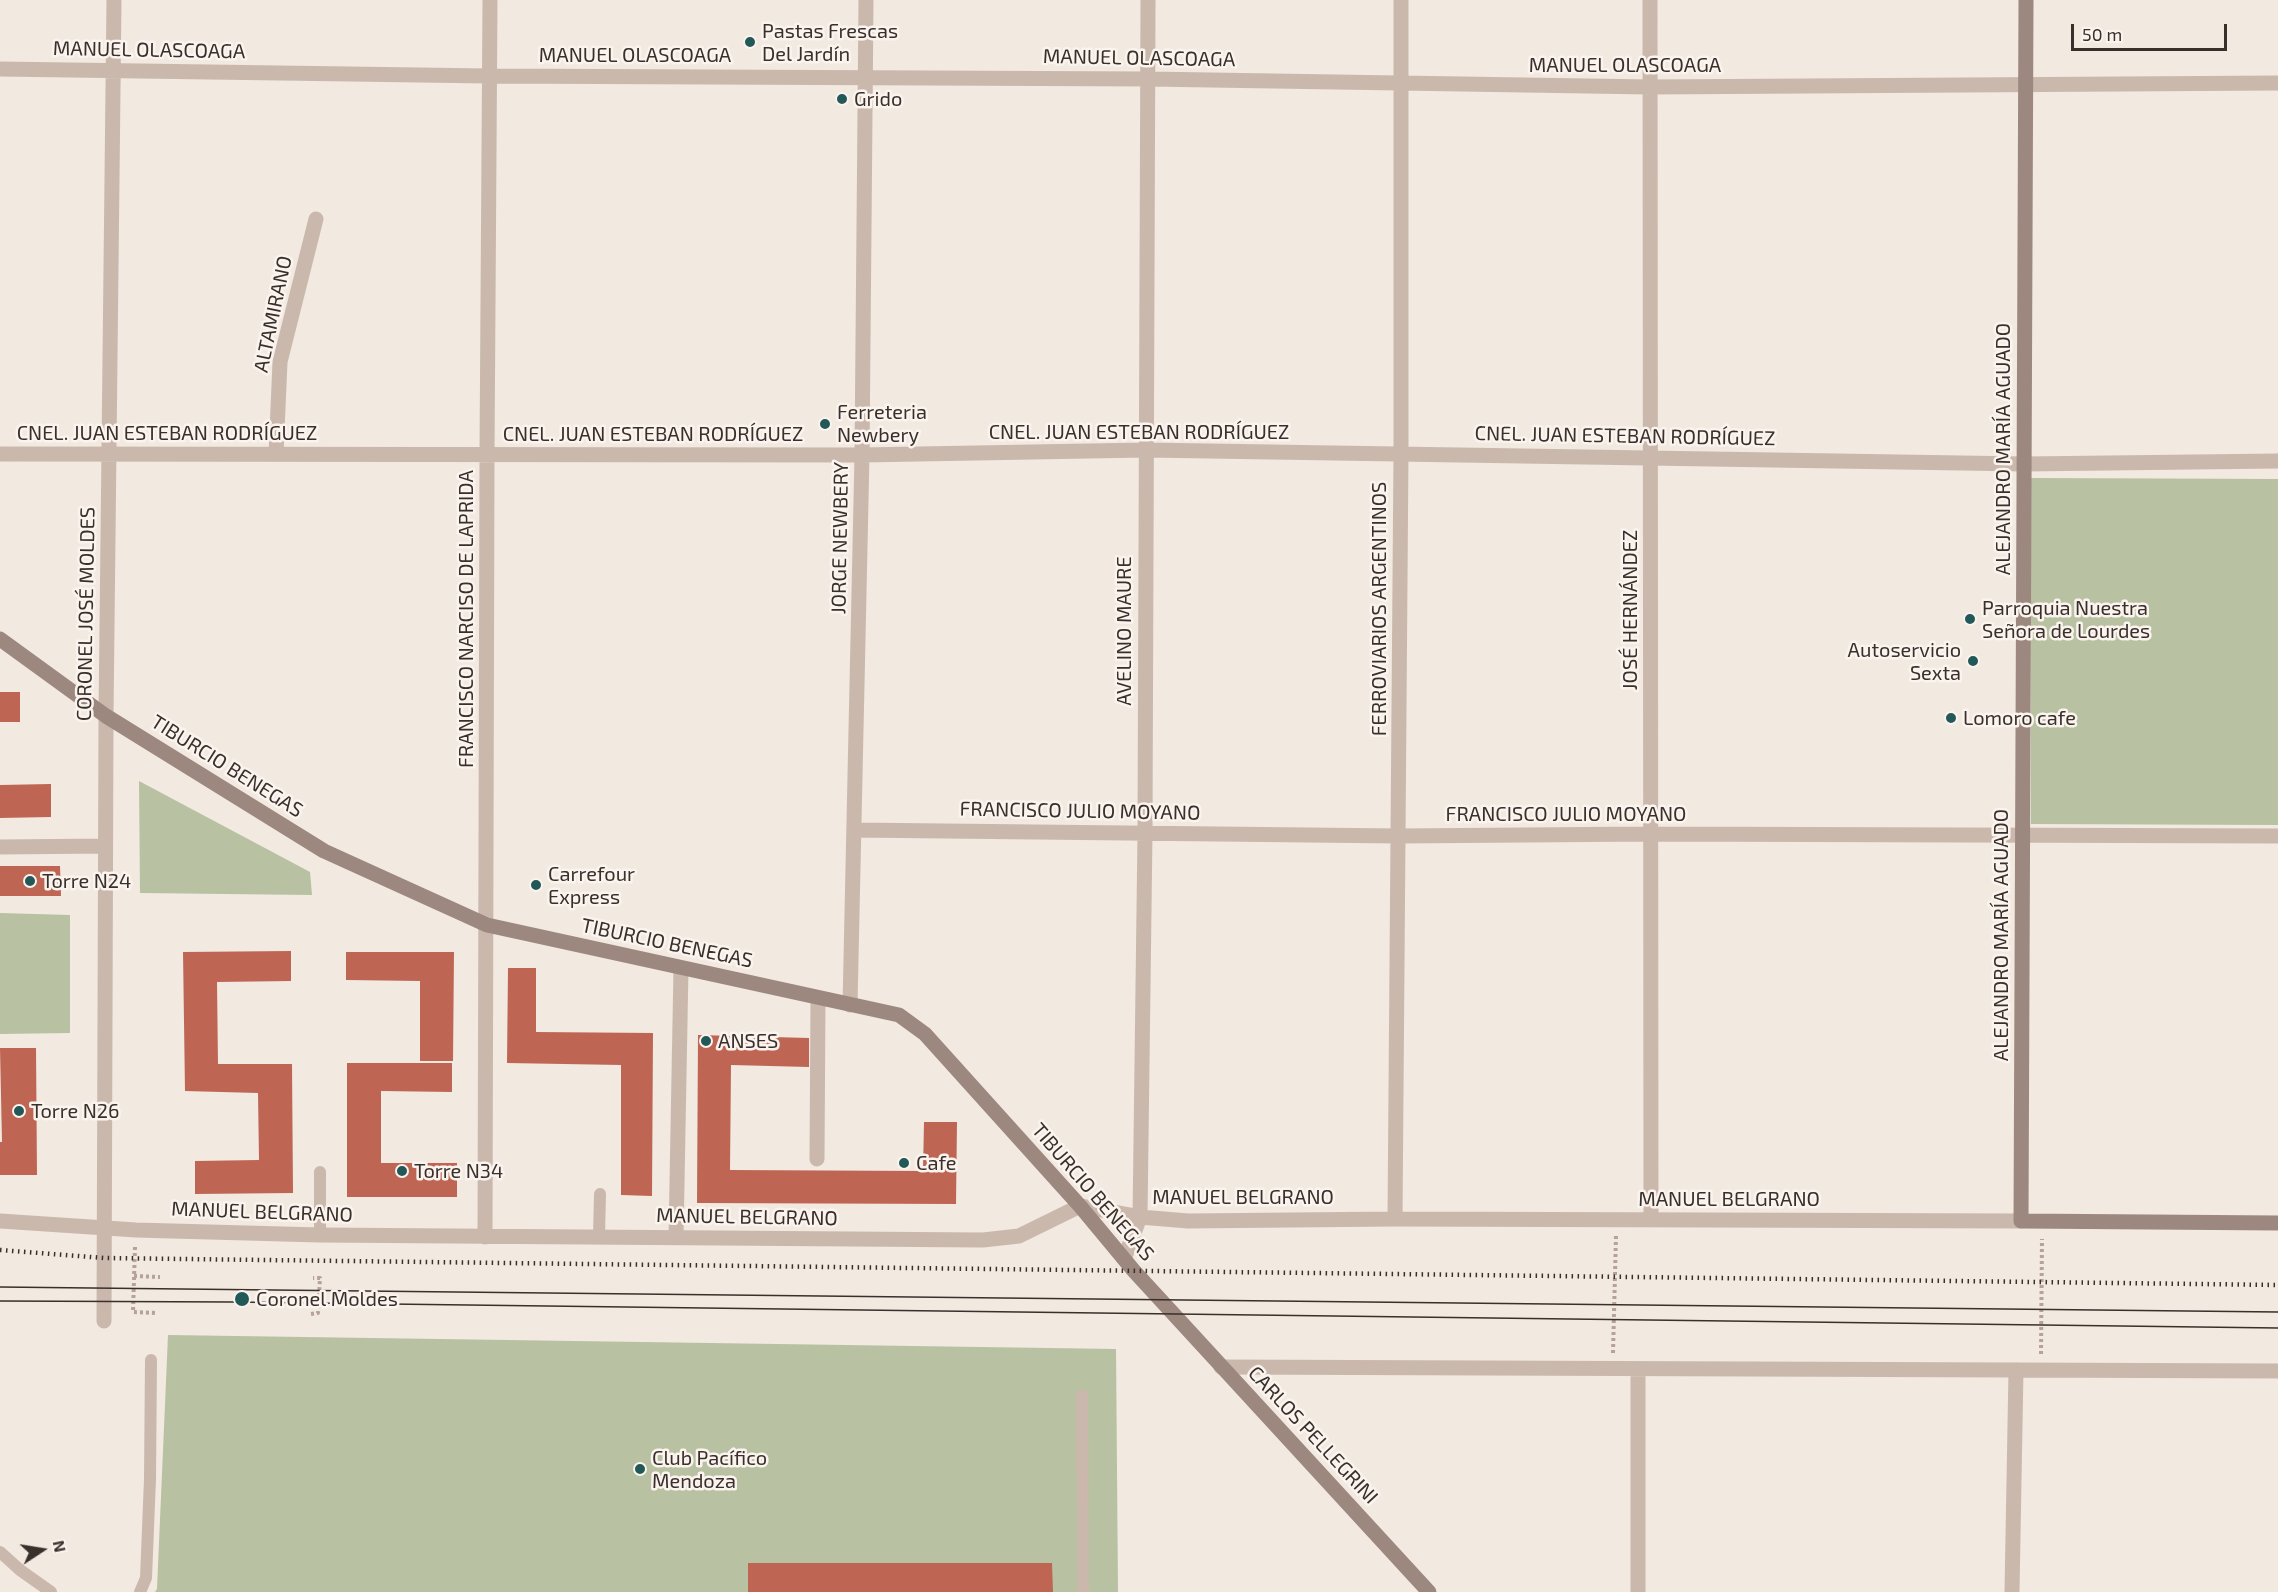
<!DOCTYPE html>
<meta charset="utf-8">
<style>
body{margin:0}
#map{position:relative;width:2278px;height:1592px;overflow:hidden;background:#f2e9e1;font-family:"Exo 2",sans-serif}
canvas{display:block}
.north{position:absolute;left:12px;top:1520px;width:60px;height:60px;-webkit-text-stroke:4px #faf3ee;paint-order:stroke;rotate:78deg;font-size:16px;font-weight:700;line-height:24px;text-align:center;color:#392f2b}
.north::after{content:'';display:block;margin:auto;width:21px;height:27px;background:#392f2b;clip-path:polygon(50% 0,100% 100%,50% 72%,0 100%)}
.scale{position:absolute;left:2071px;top:24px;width:156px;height:27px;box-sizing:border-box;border:3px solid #392f2b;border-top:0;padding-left:8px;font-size:18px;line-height:21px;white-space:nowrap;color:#392f2b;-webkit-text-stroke:4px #faf3ee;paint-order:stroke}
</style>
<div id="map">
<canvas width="2278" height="1592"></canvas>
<div class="north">N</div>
<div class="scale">50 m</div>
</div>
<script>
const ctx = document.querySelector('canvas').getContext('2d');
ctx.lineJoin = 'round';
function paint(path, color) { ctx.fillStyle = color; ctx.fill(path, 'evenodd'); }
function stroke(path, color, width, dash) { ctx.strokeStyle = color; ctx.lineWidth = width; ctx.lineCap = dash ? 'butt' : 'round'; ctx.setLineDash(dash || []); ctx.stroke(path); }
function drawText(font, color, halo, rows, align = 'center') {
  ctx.font = font + ' "Exo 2",sans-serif'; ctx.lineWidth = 5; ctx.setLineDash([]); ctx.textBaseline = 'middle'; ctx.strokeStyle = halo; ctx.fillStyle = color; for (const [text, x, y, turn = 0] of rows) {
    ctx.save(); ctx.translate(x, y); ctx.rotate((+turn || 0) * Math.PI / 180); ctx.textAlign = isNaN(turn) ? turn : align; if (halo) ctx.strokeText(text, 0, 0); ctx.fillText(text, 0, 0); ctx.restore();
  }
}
paint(new Path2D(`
 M2031 478 2278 479V825L2031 824Z
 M139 781 310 872 312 895 140 893Z
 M0 913 70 915V1033L0 1034Z
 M168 1335 1116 1349 1118 1592H155L157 1589Z`), '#b8c1a2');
paint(new Path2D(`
 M0 692H20V722H0Z
 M51 784V817L0 818V785Z
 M0 866H60L61 896H0Z
 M291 951V981L217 982 218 1064H292L293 1193 195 1194V1161L259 1160 258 1093 185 1091 183 952Z
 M346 952H454L453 1061H420V981L346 980Z
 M508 968H536V1032L653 1033 652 1196 621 1195V1065L507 1063Z
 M698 1035 809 1038V1067L731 1065 730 1170 923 1171 924 1122H957L956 1204 697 1203Z
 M0 1048H36L37 1175H0V1142H2Z
 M347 1063H452V1092L381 1091V1163H457V1197H347Z
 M748 1563H1052L1053 1592H748Z`), '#be6653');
stroke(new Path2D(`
 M135 1247 133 1312 157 1313
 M134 1276 160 1277
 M311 1314 318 1313 320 1278H313
 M1613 1353 1616 1235
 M2041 1354 2042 1239`), '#b6a298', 4, [3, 3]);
stroke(new Path2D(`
 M320 1235V1172
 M599 1236 600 1194
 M1082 1395 1083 1592
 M0 1552 20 1570 51 1592
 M140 1592 146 1578 150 1479 151 1360`), '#cab8ad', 12);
stroke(new Path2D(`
 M1650 0 1651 1220
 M0 69 489 76 1148 79 1650 87 2278 83
 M0 454 862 455 1146 450 2024 464 2278 461
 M276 454 280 362 316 219
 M854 830 1399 836 1651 834 2278 836
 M0 847 105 846
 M850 1005 862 455 866 0
 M817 1159 818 998
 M1395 1219 1401 453V0
 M0 1221 136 1230 320 1235 983 1240 1019 1236 1080 1206 1140 1217 1188 1221 1395 1219 2021 1221
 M485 1237 487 455 490 0
 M676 1237 681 968
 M1124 1259 1140 1217 1145 833 1148 0
 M104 1321 106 716 114 0
 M1221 1367 2278 1371
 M1638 1592V1369
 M2012 1592 2016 1370`), '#cab8ad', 15);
stroke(new Path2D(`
 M2026 0 2021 1221 2278 1223
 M0 639 106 716 324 851 487 925 899 1015 925 1034 1080 1206 1134 1271 1429 1592`), '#9d887f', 15);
stroke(new Path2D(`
 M0 1287 2278 1312
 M0 1301 232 1302 2278 1328`), '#392f2b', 1.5);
stroke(new Path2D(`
 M0 1250 104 1258 2278 1285`), '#392f2b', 4.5, [1.5, 4.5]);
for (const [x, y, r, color] of [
 [750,42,6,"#235858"],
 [842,99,6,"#235858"],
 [825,424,6,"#235858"],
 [1970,619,6,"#235858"],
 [1973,661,6,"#235858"],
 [1951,718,6,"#235858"],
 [30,881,6,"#235858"],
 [536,885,6,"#235858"],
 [706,1041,6,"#235858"],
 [19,1111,6,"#235858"],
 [904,1163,6,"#235858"],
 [402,1171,6,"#235858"],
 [242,1299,8,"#235858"],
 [640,1469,6,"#235858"]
]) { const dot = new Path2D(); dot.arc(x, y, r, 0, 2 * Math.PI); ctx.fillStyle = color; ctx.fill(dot); stroke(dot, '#faf3ee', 2); }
drawText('20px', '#392f2b', '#faf3ee', [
 ["Pastas Frescas",762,31],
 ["Del Jardín",762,54],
 ["Grido",854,99],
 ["Ferreteria",837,412],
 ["Newbery",837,435],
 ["Parroquia Nuestra",1982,608],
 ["Señora de Lourdes",1982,631],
 ["Autoservicio",1961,650,"right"],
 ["Sexta",1961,673,"right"],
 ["Lomoro cafe",1963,718],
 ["Carrefour",548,874],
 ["Express",548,897],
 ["Torre N24",42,881],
 ["ANSES",718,1041],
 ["Torre N26",31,1111],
 ["Cafe",916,1163],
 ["Torre N34",414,1171],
 ["Coronel Moldes",256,1299],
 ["Club Pacífico",652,1458],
 ["Mendoza",652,1481]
], 'left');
drawText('20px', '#392f2b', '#faf3ee', [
 ["MANUEL OLASCOAGA",149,50,1],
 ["MANUEL OLASCOAGA",635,55],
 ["MANUEL OLASCOAGA",1139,58,1],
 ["MANUEL OLASCOAGA",1625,65],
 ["ALTAMIRANO",273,314,-78],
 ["CNEL. JUAN ESTEBAN RODRÍGUEZ",1139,432],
 ["CNEL. JUAN ESTEBAN RODRÍGUEZ",167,433],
 ["CNEL. JUAN ESTEBAN RODRÍGUEZ",653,434],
 ["CNEL. JUAN ESTEBAN RODRÍGUEZ",1625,436,1],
 ["ALEJANDRO MARÍA AGUADO",2003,449,-90],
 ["JORGE NEWBERY",840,538,-89],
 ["FERROVIARIOS ARGENTINOS",1379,609,-90],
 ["JOSÉ HERNÁNDEZ",1630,610,-90],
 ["CORONEL JOSÉ MOLDES",86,614,-89],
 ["FRANCISCO NARCISO DE LAPRIDA",466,619,-90],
 ["AVELINO MAURE",1124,631,-90],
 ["TIBURCIO BENEGAS",227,766,32],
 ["FRANCISCO JULIO MOYANO",1080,811,1],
 ["FRANCISCO JULIO MOYANO",1566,814],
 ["ALEJANDRO MARÍA AGUADO",2001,935,-90],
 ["TIBURCIO BENEGAS",667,943,12],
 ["TIBURCIO BENEGAS",1093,1192,49],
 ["MANUEL BELGRANO",1243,1197],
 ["MANUEL BELGRANO",1729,1199],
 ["MANUEL BELGRANO",262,1212,2],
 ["MANUEL BELGRANO",747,1217,1],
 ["CARLOS PELLEGRINI",1313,1435,47]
]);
</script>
